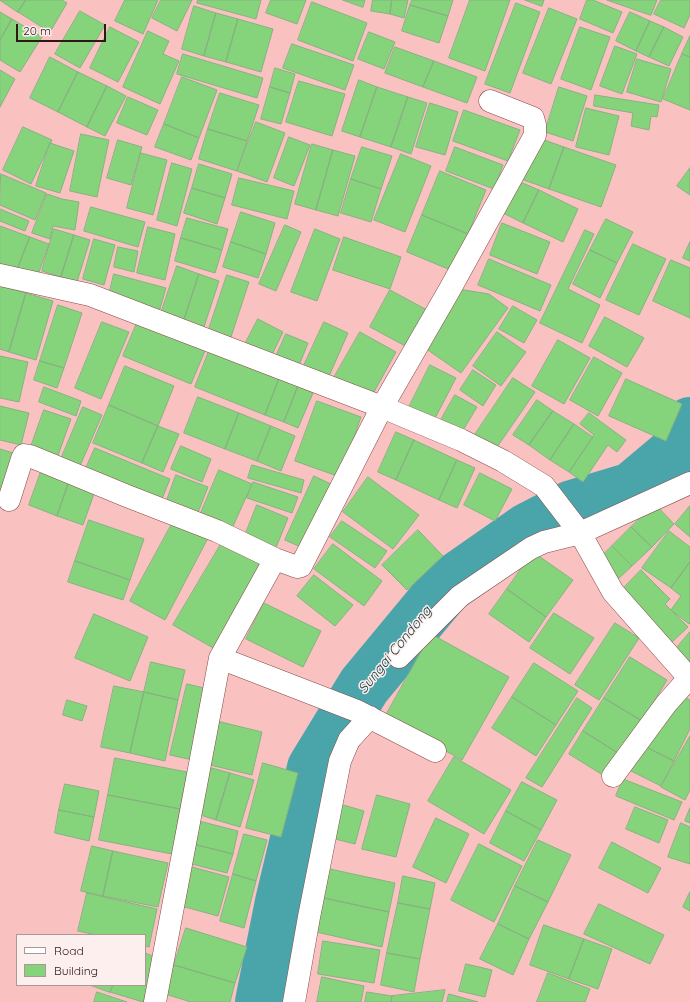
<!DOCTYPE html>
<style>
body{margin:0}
#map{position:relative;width:690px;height:1002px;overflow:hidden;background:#f9c2c0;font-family:Quicksand,sans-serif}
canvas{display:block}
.legend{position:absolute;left:16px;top:934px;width:130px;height:52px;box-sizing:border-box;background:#fdefee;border:1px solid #ab9998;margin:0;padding:5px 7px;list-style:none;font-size:12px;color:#2f1716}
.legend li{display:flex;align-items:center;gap:8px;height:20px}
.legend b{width:20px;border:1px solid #ab9998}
.scale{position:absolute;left:16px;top:24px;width:90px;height:18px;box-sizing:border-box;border:2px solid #2f1716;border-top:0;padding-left:5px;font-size:12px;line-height:14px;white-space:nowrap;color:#2f1716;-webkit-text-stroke:3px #fdefee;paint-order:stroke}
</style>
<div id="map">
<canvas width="690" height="1002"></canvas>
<ul class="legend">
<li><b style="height:5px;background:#fff"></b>Road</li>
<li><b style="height:11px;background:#85d37b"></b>Building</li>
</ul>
<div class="scale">20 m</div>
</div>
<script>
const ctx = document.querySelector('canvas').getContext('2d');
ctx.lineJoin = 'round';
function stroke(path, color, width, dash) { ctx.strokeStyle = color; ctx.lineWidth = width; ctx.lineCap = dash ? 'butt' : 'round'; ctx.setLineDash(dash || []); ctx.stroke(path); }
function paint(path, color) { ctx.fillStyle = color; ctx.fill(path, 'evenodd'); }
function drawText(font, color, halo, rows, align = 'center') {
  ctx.font = font + ' Quicksand,sans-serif'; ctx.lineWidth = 3; ctx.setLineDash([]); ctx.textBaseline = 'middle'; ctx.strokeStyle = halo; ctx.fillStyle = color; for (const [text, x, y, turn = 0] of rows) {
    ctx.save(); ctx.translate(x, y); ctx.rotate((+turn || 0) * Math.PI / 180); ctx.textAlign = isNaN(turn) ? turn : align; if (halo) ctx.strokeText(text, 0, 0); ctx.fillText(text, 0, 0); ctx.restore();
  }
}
stroke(new Path2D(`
 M262 1002 282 902 314 768 364 686 446 587 529 529 572 507 632 489 682 447 690 424`), '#4aa5ab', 54);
const building = new Path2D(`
 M0 0H26L18 12Z
 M26 0H62L67 3 50 32 18 12Z
 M125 0H158L143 34 115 21Z
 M161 0H192L177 31 152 18Z
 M198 0H261L256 19 197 3Z
 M271 0H306L297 24 266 13Z
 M343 0H365L363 7Z
 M373 0H392L390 14 371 11Z
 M392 0H408L404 18 390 14Z
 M412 0H453L448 16 410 5Z
 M470 0H510L485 71 449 58Z
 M525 0H544L542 6Z
 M587 0H593L622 12 613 33 580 19Z
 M607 0H657L651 15Z
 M661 0H690V15L684 28 654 14Z
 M312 2 367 23 353 61 298 40Z
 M516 3 540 12 510 93 485 84Z
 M410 5 448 16 439 43 402 31Z
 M194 6 216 13 204 56 182 49Z
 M549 8 577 19 551 84 523 73Z
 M80 11 105 25 80 68 55 54Z
 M0 12 12 19 0 40Z
 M630 12 650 21 636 51 616 41Z
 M216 13 238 19 226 62 204 56Z
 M12 19 42 37 20 72 0 60V40Z
 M238 19 273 29 261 72 226 62Z
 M650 21 664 27 649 57 636 51Z
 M110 27 139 42 118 82 90 68Z
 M580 27 610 37 591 90 561 79Z
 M664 27 683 37 669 66 649 57Z
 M148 31 169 41 163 54 179 61 160 104 123 87Z
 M369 32 395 42 384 69 358 59Z
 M690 36V57L682 54Z
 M292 44 354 65 345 90 283 68Z
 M615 46 637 54 622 94 600 86Z
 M395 47 434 61 423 87 385 73Z
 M183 54 263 78 257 98 177 74Z
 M682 54 690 57V110L663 99Z
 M50 57 78 72 58 112 30 98Z
 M637 59 671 69 661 102 627 92Z
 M434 61 477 77 467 103 423 87Z
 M275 68 295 74 290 93 270 87Z
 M0 70 15 79 0 107Z
 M78 72 107 86 87 127 58 112Z
 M182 77 217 90 199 138 164 124Z
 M359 80 377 87 360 137 342 131Z
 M299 81 345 94 332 136 286 122Z
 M107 86 126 96 105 136 87 127Z
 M270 87 290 93 281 124 261 119Z
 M377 87 408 97 391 147 360 137Z
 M559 87 587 96 573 141 545 132Z
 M220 93 259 105 247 141 208 129Z
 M595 95 659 105 657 117 651 116 649 130 631 126 633 113 594 106Z
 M128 97 158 110 147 135 117 123Z
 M408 97 427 103 411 154 391 147Z
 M430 103 458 112 445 155 416 147Z
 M586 108 619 116 609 155 576 147Z
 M464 110 520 130 508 161 453 141Z
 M256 122 285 133 267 182 237 171Z
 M164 124 199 138 191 160 155 147Z
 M23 127 52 140 31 184 3 170Z
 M208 129 247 141 237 171 199 159Z
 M81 134 109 140 97 197 70 191Z
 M289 137 310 145 294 186 274 178Z
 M536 137 564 147 549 189 521 179Z
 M118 140 142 147 131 185 107 178Z
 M50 143 74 151 60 193 36 186Z
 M312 144 333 150 316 210 295 204Z
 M362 147 392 156 381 189 351 179Z
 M455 147 503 165 494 189 446 171Z
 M564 147 616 165 601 207 549 189Z
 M333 150 355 156 338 216 316 210Z
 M141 153 167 160 153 215 127 208Z
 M401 154 431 166 405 232 374 220Z
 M172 163 192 169 177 226 157 220Z
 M199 164 232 174 225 198 192 188Z
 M690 168V195L677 186Z
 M440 171 486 190 468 234 422 215Z
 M1 174 46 193 35 220 0 205Z
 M239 178 294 191 287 219 232 205Z
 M351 179 381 189 371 222 341 213Z
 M518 181 539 190 523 223 503 213Z
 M192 188 225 198 217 224 184 213Z
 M539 190 578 209 563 242 523 223Z
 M47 194 62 199 79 202 75 230 53 226 50 239 32 233Z
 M91 207 145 222 138 247 84 231Z
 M0 209 29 221 25 231 0 221Z
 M241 212 275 223 266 254 231 242Z
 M422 215 468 234 453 271 407 252Z
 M187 218 228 229 222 250 181 238Z
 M606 219 633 232 617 263 590 250Z
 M502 223 550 242 537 274 490 255Z
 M285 225 301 232 276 291 259 284Z
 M0 226 30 237 15 275 0 269Z
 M148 227 175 234 165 280 137 273Z
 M54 229 74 235 61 277 42 271Z
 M315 229 340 239 317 301 291 292Z
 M585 230 594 234 568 289 600 305 582 343 540 323Z
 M74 235 90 240 77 282 61 277Z
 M30 237 49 244 35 283 15 275Z
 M344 237 401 257 390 289 333 270Z
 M181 238 222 250 215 273 175 261Z
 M94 239 115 245 104 285 83 279Z
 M231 242 266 254 258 278 223 267Z
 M690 242V261L683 258Z
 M633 244 666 259 639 315 606 300Z
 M118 247 138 251 134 272 114 267Z
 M590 250 617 263 600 298 573 284Z
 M489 259 551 285 540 311 478 285Z
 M671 260 690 268V318L653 301Z
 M177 266 199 274 183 323 160 316Z
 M114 274 166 288 159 312 108 299Z
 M199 274 219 281 203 330 183 323Z
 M227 275 249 282 229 343 207 335Z
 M0 286 26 293 9 352 0 349Z
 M458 289 489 294 508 308 461 373 419 344Z
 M390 290 429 311 409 348 370 327Z
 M26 293 53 301 36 360 9 352Z
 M58 305 82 313 64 368 40 361Z
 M513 306 537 320 524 343 499 329Z
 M605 317 644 338 627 367 589 346Z
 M258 319 283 332 268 363 242 350Z
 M102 322 129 332 101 399 75 388Z
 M324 322 348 333 326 383 301 372Z
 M137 323 205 351 191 384 123 356Z
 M360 332 396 352 369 401 332 381Z
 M497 332 526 352 501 386 473 366Z
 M286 334 308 343 296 373 273 363Z
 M558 340 590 358 564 404 532 386Z
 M209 351 279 379 265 415 195 387Z
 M0 356 28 362 19 402 0 398Z
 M594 357 622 373 598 416 570 400Z
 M40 361 64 368 57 388 34 380Z
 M430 365 456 378 432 424 407 411Z
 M125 366 174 386 158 426 109 405Z
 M473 370 496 385 483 406 460 390Z
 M513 378 535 392 493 453 472 439Z
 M279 379 298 386 284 422 265 415Z
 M626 379 682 404 666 441 609 416Z
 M298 386 313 393 298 428 284 422Z
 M44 387 81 401 76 416 39 402Z
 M455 395 477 407 459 437 438 425Z
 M198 397 239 413 225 449 184 433Z
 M537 400 553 411 529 445 513 435Z
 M317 401 361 417 340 477 295 461Z
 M109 405 158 426 142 463 93 443Z
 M0 406 29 413 21 445 0 440Z
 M83 407 102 415 80 466 61 459Z
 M44 410 71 419 56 461 29 452Z
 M553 411 574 424 550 460 529 445Z
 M239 413 271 426 257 461 225 449Z
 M589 413 626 440 617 452 608 445 583 482 569 472 594 435 580 424Z
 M574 424 593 437 569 472 550 460Z
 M158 426 179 434 163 472 142 463Z
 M271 426 295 436 281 471 257 461Z
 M396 432 414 440 396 480 378 472Z
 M414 440 457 460 439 500 396 480Z
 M181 446 211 459 202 482 171 469Z
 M95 448 170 479 159 506 83 475Z
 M0 449 20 455 8 492 0 490Z
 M457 460 475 468 457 508 439 500Z
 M252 465 304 480 301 493 248 478Z
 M42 469 70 479 57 516 29 505Z
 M219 470 252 484 230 533 198 520Z
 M480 473 512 489 495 521 464 505Z
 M176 475 208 487 197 515 166 503Z
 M314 476 333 485 303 548 285 540Z
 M368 477 419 515 393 549 343 512Z
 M70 479 96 488 83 525 57 516Z
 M253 482 298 497 292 513 247 498Z
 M655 504 674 524 652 547 631 527Z
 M257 505 288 518 275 550 244 538Z
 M690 506V537L675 524Z
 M89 520 144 539 130 580 75 561Z
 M174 520 208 538 165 620 130 601Z
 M342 521 387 551 375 568 330 537Z
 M631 527 652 547 632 566 612 546Z
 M418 530 443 556 407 590 382 565Z
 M669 531 690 547V562L671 588 642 568Z
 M224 539 266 564 215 649 173 625Z
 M333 544 382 581 364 606 314 569Z
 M612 546 632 566 617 580 598 560Z
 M533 552 573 580 546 617 507 589Z
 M75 561 130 580 123 600 68 582Z
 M690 562V623L689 624 671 610 681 596 671 588Z
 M641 570 670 599 665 604 688 627 670 644 619 593Z
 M314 575 353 605 335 626 297 596Z
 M507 589 546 617 529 642 489 614Z
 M264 603 321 631 303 667 246 639Z
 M554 613 594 638 570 674 530 648Z
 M94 614 148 637 130 681 75 658Z
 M615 623 639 638 599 700 575 685Z
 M690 632V664L674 651Z
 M431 634 509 677 462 760 385 717Z
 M630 657 667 680 642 721 604 698Z
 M151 662 185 670 178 700 144 692Z
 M534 663 578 691 556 725 512 697Z
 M187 684 213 690 197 761 170 755Z
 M114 686 144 692 130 753 101 747Z
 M144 692 178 700 165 761 130 753Z
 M679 695 690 700V729L674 761 640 744Z
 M512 697 556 725 536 756 492 728Z
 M577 698 592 708 542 787 526 778Z
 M604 698 642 721 621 755 583 731Z
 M67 700 87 706 82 721 63 715Z
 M217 721 262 732 252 775 206 764Z
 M583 731 621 755 606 777 569 754Z
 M690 736V790L685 800 661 787Z
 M640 744 674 761 661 786 627 769Z
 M454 757 511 790 484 834 428 801Z
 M115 758 187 772 180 809 108 795Z
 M263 763 298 773 281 837 246 828Z
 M208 767 230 773 216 820 194 813Z
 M230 773 254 780 240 827 216 820Z
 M623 779 682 802 674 820 616 796Z
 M522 782 557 800 541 830 506 811Z
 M65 784 99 791 94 817 59 810Z
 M108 795 180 809 172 854 99 840Z
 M377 795 410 804 396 857 362 849Z
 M340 804 364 811 355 844 331 838Z
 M635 807 668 820 659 843 626 829Z
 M690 808V823L685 821Z
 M59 810 94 817 89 841 55 833Z
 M506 811 541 830 524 861 490 843Z
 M436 818 469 834 446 883 413 867Z
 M195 820 238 831 233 854 189 843Z
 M681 823 690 827V864L668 857Z
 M244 834 267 840 256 881 233 874Z
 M538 840 571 855 548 902 515 886Z
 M612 842 661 868 648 893 599 868Z
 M189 843 233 854 227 873 184 862Z
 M479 844 522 866 494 922 451 900Z
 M92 846 113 851 103 896 81 891Z
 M113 851 168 863 158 907 103 896Z
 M192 867 229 877 218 916 181 906Z
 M325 868 395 883 389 912 319 897Z
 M233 874 256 881 244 928 220 921Z
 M403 876 435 883 430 909 398 903Z
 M515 886 548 902 529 939 498 924Z
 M690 892V911L683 907Z
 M87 893 157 909 149 947 145 946V935H96L78 931Z
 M319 897 389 912 382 947 312 931Z
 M398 903 430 909 420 959 387 953Z
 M599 904 664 935 650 964 584 934Z
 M498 924 529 939 513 975 480 959Z
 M544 925 584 939 569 979 530 965Z
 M186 928 247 947 235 983 174 965Z
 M584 939 612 949 598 989 569 979Z
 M323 941 380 950 374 983 318 974Z
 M145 953 158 958 143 1002 110 992 113 985H145Z
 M387 953 420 959 414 992 381 985Z
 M466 964 492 970 485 997 459 991Z
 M174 965 235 983 230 1002H191L165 994Z
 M548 973 590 989 585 1002H537Z
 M322 977 364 986 361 1002H317Z
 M90 985H113L110 992Z
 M445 990 442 1002H391L392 996Z
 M97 992 127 1002H94Z
 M367 992 392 996 391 1002H365Z
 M449 994 478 1002H447Z`);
paint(building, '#85d37b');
stroke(building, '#88b182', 1);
const minor = new Path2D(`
 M0 275 90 295 382 407 461 440 503 461 544 486 580 533 613 592 690 679
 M9 500 22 459 24 455 30 456 127 496 217 531 275 559 297 567 301 566 382 407 450 289 535 135V125L533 118 490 101
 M399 657 460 596 531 548 544 542 580 533 690 483
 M220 658 357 711 435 751
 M613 776 666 704 689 678
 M155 1002 220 658 275 559
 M294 1002 309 917 340 761 349 740 370 717`);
stroke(minor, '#854a49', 23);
stroke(minor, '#fff', 22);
drawText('italic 14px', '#1b383a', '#fdefee', [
 ["Sungai Condong",395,650,-51]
]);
</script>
